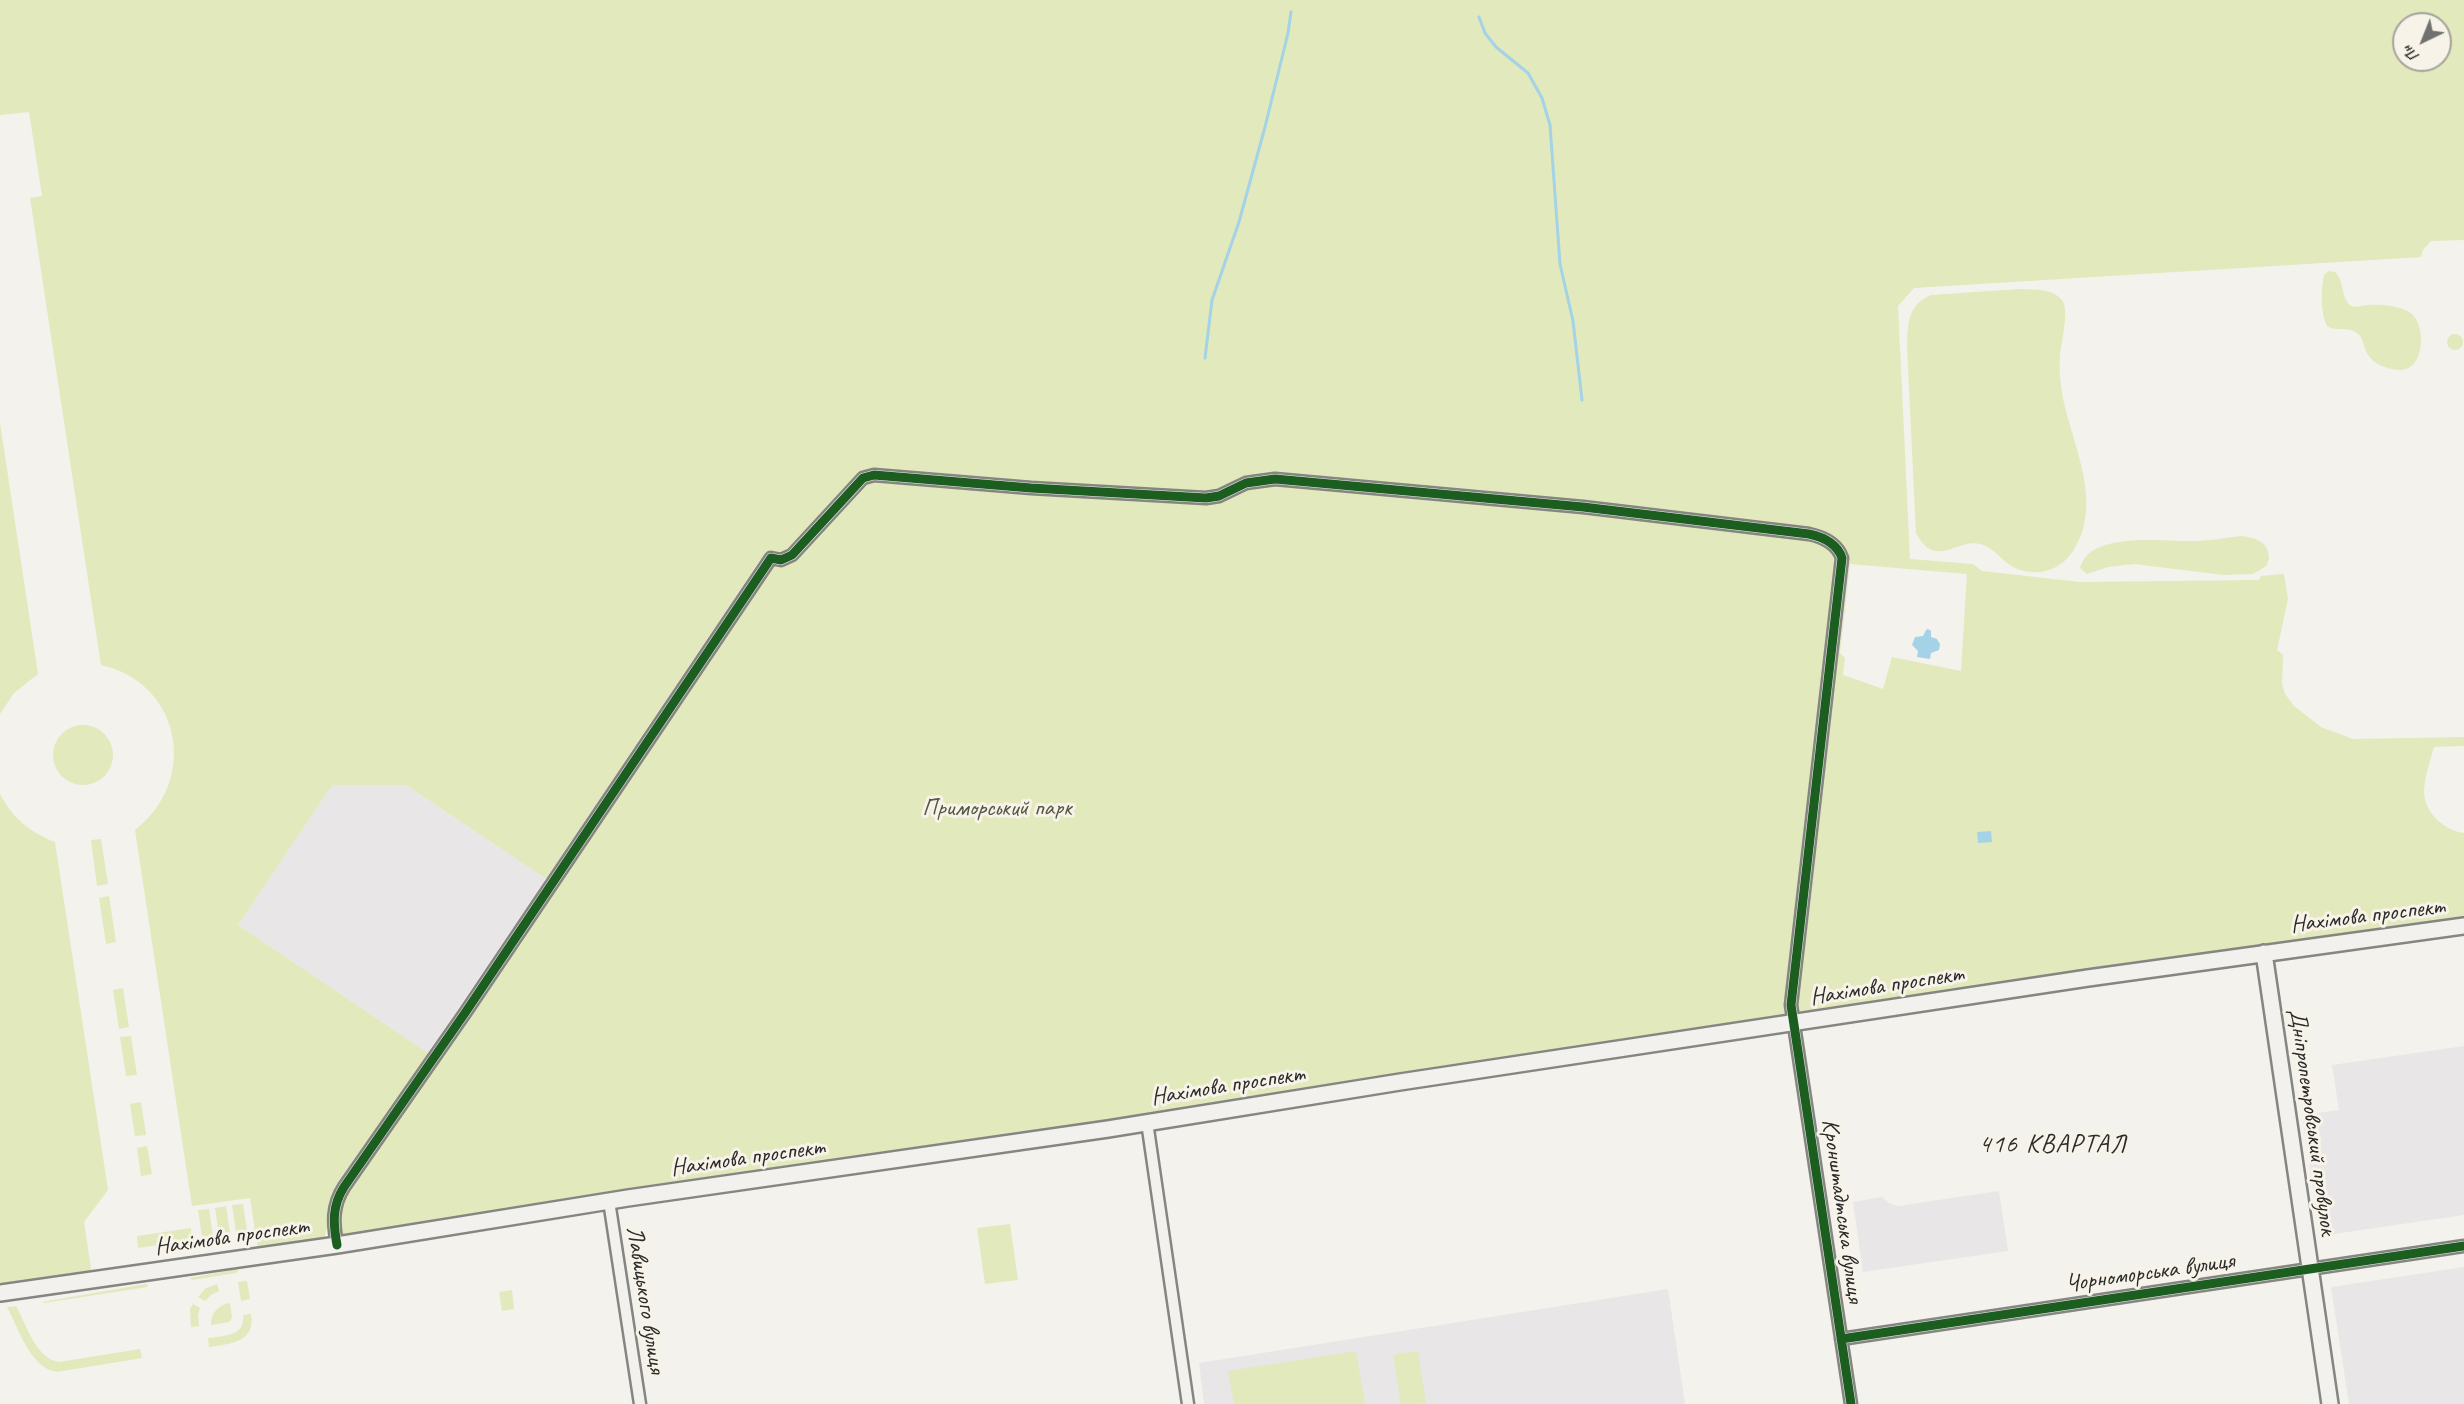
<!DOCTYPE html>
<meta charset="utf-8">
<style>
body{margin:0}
#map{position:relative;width:2464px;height:1404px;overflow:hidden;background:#f4f2ec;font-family:Caveat,sans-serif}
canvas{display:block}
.north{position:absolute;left:2392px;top:12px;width:60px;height:60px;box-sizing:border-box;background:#f7f3e8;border:2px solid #a5a39c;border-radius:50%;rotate:223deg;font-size:16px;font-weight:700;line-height:24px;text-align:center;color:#2b2b2b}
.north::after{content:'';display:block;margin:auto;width:21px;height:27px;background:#71716f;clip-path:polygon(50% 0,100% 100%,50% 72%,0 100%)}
</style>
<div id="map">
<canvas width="2464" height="1404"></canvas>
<div class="north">Пн</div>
</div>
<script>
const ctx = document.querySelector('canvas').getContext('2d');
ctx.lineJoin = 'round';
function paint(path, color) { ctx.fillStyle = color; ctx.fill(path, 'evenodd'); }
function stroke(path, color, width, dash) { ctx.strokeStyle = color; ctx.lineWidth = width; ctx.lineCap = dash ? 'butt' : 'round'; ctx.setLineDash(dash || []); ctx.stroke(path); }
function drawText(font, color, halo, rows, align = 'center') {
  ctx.font = font + ' Caveat,sans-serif'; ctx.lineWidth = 6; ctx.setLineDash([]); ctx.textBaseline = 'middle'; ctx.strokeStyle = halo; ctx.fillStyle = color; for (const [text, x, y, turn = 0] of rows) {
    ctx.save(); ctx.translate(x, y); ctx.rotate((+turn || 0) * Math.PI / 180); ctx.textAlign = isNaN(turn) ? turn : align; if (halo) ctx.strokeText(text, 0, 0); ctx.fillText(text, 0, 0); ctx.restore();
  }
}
paint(new Path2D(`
 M332 784 406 785 546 879 428 1053 238 925Z
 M2464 1046V1215L2320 1236 2302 1115 2339 1110 2332 1065Z
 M1999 1191 2008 1251 1863 1272 1853 1202 1882 1197 1889 1203 1898 1206Z
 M2464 1267V1404H2349L2331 1287Z
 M1668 1289 1685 1404H1204L1199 1363Z`), '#e9e6e7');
paint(new Path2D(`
 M0 0H2464V240L2431 241 2423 250 2421 257 1914 288 1898 306 1910 559 1973 564 1982 571 2080 582 2259 580 2261 576 2284 574 2288 599 2277 650 2283 655 2282 684 2285 694 2294 706 2321 727 2353 739 2464 737V746L2434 747C2430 762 2424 777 2424 793 2425 813 2445 831 2464 833V924L334 1239 341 1204 350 1185 768 562 760 560 546 879 406 785H332L238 925 428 1053 343 1181 333 1201 324 1240 258 1250 250 1198 192 1206 135 830C199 781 182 683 101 665L30 198 42 196 29 112 0 115ZM2404 24H2440V60H2404ZM1850 564 1967 574 1961 671 1892 657 1883 689 1843 675 1845 658 1840 653Z
 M2328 271 2335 272C2345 282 2340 297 2351 306 2358 308 2362 305 2369 305 2381 304 2399 306 2409 312 2427 322 2426 371 2399 370 2387 369 2372 364 2367 353 2363 346 2364 338 2357 333 2347 326 2337 332 2327 326 2320 312 2321 290 2324 275Z
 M2021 289C2035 290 2055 288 2063 302 2069 313 2061 343 2060 356 2059 368 2060 381 2062 393 2071 444 2105 502 2073 551 2064 565 2048 574 2030 572 2004 569 2001 552 1983 545 1959 535 1936 572 1916 533L1907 348C1908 324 1907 305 1931 295Z
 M2447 342a8 8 0 1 1 16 0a8 8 0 1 1-16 0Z
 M0 423 38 674 14 693 0 714Z
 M2241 536C2257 538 2269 542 2269 559L2266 566 2253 574 2223 575 2134 564 2108 567 2087 574 2080 568C2089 532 2159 541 2186 541 2204 542 2223 538 2241 536Z
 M53 755a30 30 0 1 1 60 0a30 30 0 1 1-60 0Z
 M0 794C12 818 31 833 55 842L108 1190 84 1222 92 1275 0 1288Z
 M101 839 108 884 97 886 91 840Z
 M109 896 116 942 106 944 99 898Z
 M123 988 129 1027 119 1029 113 990Z
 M131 1036 137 1075 126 1076 120 1037Z
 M141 1102 146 1135 135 1136 130 1104Z
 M147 1146 152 1174 141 1176 137 1148Z
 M243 1204 247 1230 236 1232 232 1205Z
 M226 1206 230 1233 219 1235 215 1208Z
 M209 1209 213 1236 202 1237 198 1210Z
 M1010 1224 1018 1280 985 1284 977 1228Z
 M191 1228 192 1240 138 1248 137 1236Z
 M236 1269 238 1271 236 1273 192 1280 190 1278Z
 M247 1281 250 1299 241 1301 238 1282Z
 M146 1284 148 1285 147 1287 44 1303 42 1302Z
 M217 1284 219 1291 211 1295 205 1301 198 1297 206 1288Z
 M512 1290 514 1309 502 1311 499 1292Z
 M230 1303 232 1318 229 1322 211 1325C211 1313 218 1305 230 1303Z
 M193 1304 200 1308 198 1315 199 1326 191 1327 190 1309Z
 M16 1306C26 1324 36 1359 59 1362L140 1349 142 1358 57 1372C30 1368 19 1329 7 1307Z
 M251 1314C256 1342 230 1344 209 1347L208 1338C223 1336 246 1336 243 1315Z
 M1356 1351 1365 1404H1234L1228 1371Z
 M1418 1351 1426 1403 1401 1404 1393 1355Z`), '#e2e9bc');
paint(new Path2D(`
 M1928 629 1931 631V637L1937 639 1940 644 1939 650 1931 653 1930 659 1917 657 1918 651 1912 645 1915 637 1923 636 1926 630Z
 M1991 831 1992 842 1978 843 1977 832Z`), '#a4d2e6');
stroke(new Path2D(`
 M1479 17 1485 33 1496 47 1528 73 1542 98 1550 125 1560 264 1573 321 1582 400
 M1205 358 1212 300 1239 222 1265 127 1288 33 1291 12`), '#a4d2e6', 3);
const street = new Path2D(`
 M1147 1122 1188 1404
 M609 1201 640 1404
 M337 1245C333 1223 332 1206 344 1187L465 1013 771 558 781 560 792 555 863 478 874 475 1031 488 1206 498 1219 496 1246 483 1275 479 1583 507 1809 534C1823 537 1837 543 1842 558L1791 1005 1851 1404
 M1841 1339 2464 1246`);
const secondary = new Path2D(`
 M2264 953 2330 1404
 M0 1293 337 1245 628 1198 1108 1129 1400 1082 2088 978 2464 926`);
stroke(street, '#858582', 15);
stroke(secondary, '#858582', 20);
stroke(street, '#f2f1ed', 10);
stroke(secondary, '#f2f1ed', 15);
stroke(new Path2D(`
 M337 1245C333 1223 332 1206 344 1187L465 1013 771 558 781 560 792 555 863 478 874 475 1031 488 1206 498 1219 496 1246 483 1275 479 1583 507 1809 534C1823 537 1837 543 1842 558L1791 1005 1851 1404
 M1841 1339 2464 1246`), '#1b5e20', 9);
drawText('24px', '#555845', '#f7f3e8', [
 ["Приморський парк",997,809]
]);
drawText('24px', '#2b2b2b', '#f7f3e8', [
 ["Нахімова проспект",2368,916,-7],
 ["Нахімова проспект",1887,986,-9],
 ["Нахімова проспект",1228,1086,-9],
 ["Дніпропетровський провулок",2312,1122,82],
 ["Нахімова проспект",748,1158,-8],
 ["Кронштадтська вулиця",1842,1211,82],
 ["Нахімова проспект",232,1237,-8],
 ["Чорноморська вулиця",2150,1273,-8],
 ["Лавицького вулиця",645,1300,81]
]);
ctx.letterSpacing = '1.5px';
drawText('26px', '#2b2b2b', '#f7f3e8', [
 ["416 КВАРТАЛ",2053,1145]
]);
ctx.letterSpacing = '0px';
</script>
